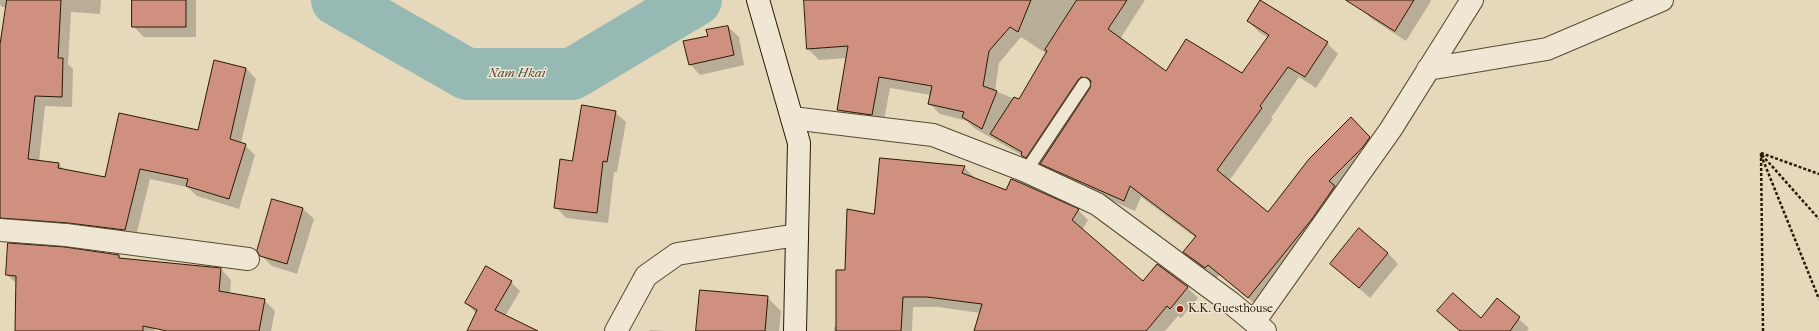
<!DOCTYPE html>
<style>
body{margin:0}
canvas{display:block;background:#e6d8bb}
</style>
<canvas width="1819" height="331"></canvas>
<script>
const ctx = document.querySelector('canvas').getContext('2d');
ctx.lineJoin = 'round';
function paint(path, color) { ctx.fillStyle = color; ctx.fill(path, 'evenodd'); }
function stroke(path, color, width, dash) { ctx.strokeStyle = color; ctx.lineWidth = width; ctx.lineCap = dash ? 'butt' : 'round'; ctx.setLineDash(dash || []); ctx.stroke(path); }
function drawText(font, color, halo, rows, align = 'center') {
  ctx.font = font + ' "IM FELL French Canon",serif'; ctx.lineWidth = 3; ctx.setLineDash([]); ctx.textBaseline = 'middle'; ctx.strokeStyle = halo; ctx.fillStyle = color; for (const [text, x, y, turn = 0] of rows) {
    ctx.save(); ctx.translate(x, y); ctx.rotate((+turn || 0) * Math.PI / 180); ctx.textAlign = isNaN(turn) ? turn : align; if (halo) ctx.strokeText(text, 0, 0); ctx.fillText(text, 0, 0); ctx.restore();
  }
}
paint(new Path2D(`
 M0 0H101L100 14 71 12 68 64 73 69 72 107 45 106 39 162 59 164 64 170 105 178 199 131 215 62 246 68 256 79 241 143 245 145 255 155 239 209 197 196 187 187 150 179 135 240 0 232V51L7 7H2L0 5Z
 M133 0H196V37H144L133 26Z
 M805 0H1145L1120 39 1167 73 1242 75 1268 38 1259 32 1248 21 1261 1 1327 43 1338 54 1316 88 1299 77 1271 118 1273 119 1229 181 1268 213 1351 119 1380 149 1260 308 1220 275 1216 278 1195 263 1184 252 1196 238 1141 197 1135 211 1052 174 1041 163 1037 168 1033 166 1023 156 974 128 967 121 940 114 929 103 931 95 890 88 883 126 849 120 838 109 847 58 819 60 808 49ZM1021 37 1047 54 1020 101 995 91 999 63Z
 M1367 0H1430L1431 1 1406 41 1372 19 1361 9Z
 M728 27 739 37 744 65 700 75 690 64 709 37Z
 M615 112 626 122 617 172H614L608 223 566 218 556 207 573 162Z
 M964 167 974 177V179L1007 191 1078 210 1088 220 1082 230 1143 283 1158 266 1188 288 1198 298 1181 318 1178 316 1165 331H975L980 313 938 307H913L912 331H834V327H837L846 271 875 215Z
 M273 200 303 209 314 219 297 274 272 266 261 255Z
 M1388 253 1398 264 1370 298 1331 264Z
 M119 256 122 259 221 269 231 280 230 294 264 300 275 311 271 331H169L157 310 154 331H16L17 284 7 275Z
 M511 282 520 291 505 316 536 331H468L476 313 466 303Z
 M767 297 781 311 779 331H697Z
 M1497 300 1529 328 1527 331H1460L1448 320 1482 319Z
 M650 330 665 331H650Z`), '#0003');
stroke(new Path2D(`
 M337 0 467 74H572L696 0`), '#96b9b3', 52);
const building = new Path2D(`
 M7 0H61L58 58H63L62 97 35 96 28 159 59 163 58 168 105 177 119 113 198 130 214 60 246 68 230 139 246 144 229 199 186 186 188 179 140 169 125 230 68 223 0 218V45Z
 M132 0H186V27H132Z
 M804 0H1031L1018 32 1010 27 989 51 983 86 997 91 982 129 962 117 964 112 928 104 932 86 879 77 872 115 837 110 848 46 807 49Z
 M1077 0H1127L1108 29 1166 71 1186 39 1242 73 1269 35 1247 21 1260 0 1328 42 1305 77 1288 67 1260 106 1262 108 1217 170 1268 212 1309 159 1351 117 1370 137 1363 147 1329 181 1335 186 1312 219 1248 298 1208 265 1205 268 1183 252 1196 236 1130 186 1124 201 1040 164 1090 88 1091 81 1088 78 1081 77 1078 80 1026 158 1021 155 1022 152 990 134 1014 97 1019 99 1047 51 1045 50Z
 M1346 0H1414L1395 31Z
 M728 26 734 55 689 65 683 41 708 36 706 30Z
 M582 105 616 111 607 162 603 161 597 213 554 208 560 159 572 161Z
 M880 158 965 166 962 173 1006 190 1011 179 1021 183 1079 209 1072 220 1143 281 1157 264 1188 287 1170 309 1167 306 1146 331H974L982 304 927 297H903L901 331H836V270H845L847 209 874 214Z
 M272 199 303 208 287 264 260 256 257 251Z
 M1359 228 1388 253 1359 288 1330 264Z
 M8 243 65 247 119 255V258L221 268 219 291 265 299 259 331H167L143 326V331H15L16 276 6 275Z
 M486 266 512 281 495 310 538 331H467L477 310 465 303Z
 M700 290 768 296 765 331H696Z
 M1453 293 1481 318 1497 298 1520 317 1510 331H1460L1437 311Z`);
paint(building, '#d0907f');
stroke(building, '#2a1a03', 1);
const service = new Path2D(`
 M1026 171 1084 84`);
const minor = new Path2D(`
 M1428 69 1547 49 1662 0
 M792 118 933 135 1026 171 1097 204 1231 303 1265 331
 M0 230 66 235 248 259
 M1254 322 1391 129 1472 0`);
const tertiary = new Path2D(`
 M616 331 646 276 677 254 797 235`);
const secondary = new Path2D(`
 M758 0 799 143 795 331`);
stroke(service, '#594a31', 14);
stroke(minor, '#594a31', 24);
stroke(tertiary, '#594a31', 24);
stroke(secondary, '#2a1a03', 24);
stroke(new Path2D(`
 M1761 153 1763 331
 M1761 153 1819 174
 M1761 155 1819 299
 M1762 155 1819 219`), '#2a1a03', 2.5, [3, 2]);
stroke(service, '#efe6d3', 12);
stroke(minor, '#efe6d3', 22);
stroke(tertiary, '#efe6d3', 22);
stroke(secondary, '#efe6d3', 22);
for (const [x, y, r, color] of [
 [1180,309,4,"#8f2418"]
]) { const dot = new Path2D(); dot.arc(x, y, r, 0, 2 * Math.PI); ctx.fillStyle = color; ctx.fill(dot); stroke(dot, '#efe6d3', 1.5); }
drawText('12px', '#2a1a03', '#efe6d3', [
 ["K.K. Guesthouse",1188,309]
], 'left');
drawText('italic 13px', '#4a4a38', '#efe6d3', [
 ["Nam Hkai",517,74]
]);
</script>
